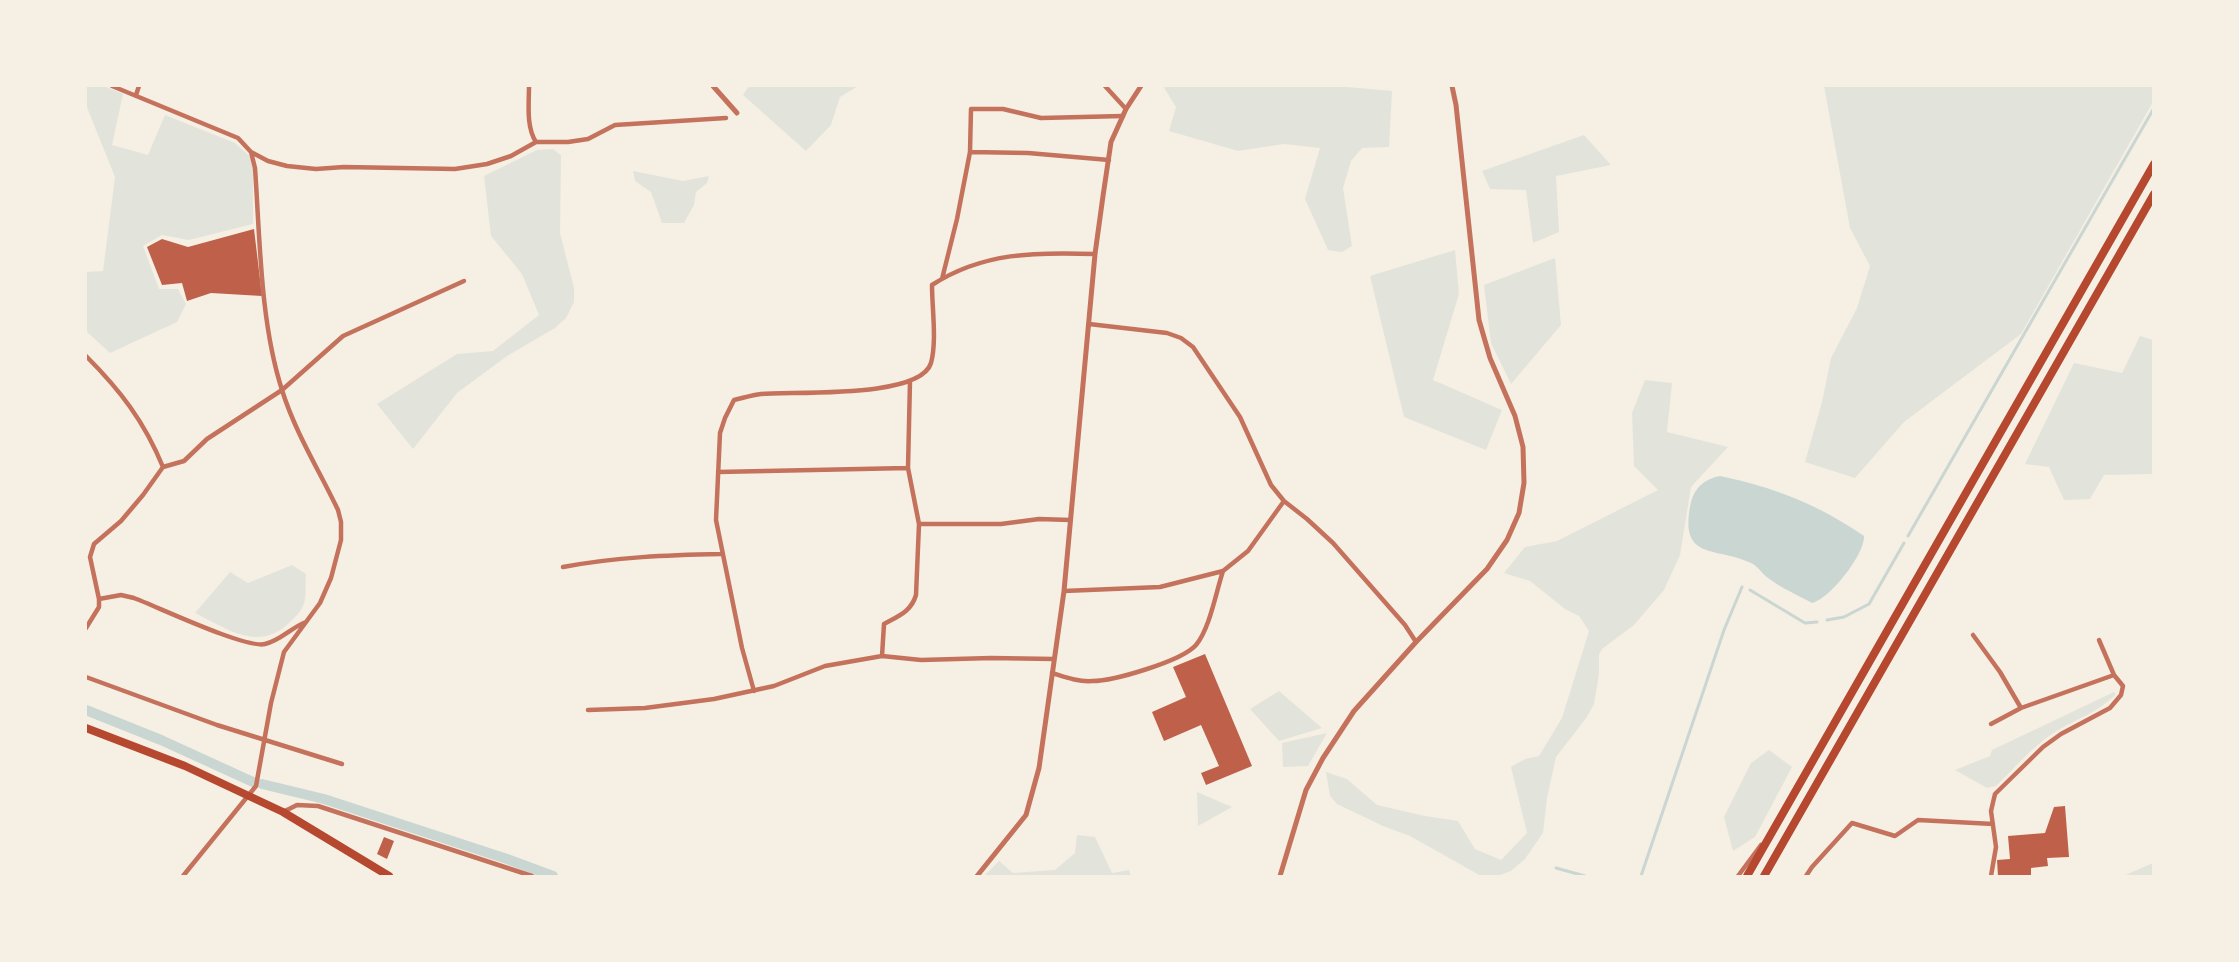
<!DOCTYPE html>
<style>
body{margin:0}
#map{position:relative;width:2239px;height:962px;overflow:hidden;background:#f6efe4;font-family:"Varela Round",sans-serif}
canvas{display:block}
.frame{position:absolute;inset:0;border:87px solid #f6efe4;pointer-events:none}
</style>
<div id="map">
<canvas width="2239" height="962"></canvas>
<div class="frame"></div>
</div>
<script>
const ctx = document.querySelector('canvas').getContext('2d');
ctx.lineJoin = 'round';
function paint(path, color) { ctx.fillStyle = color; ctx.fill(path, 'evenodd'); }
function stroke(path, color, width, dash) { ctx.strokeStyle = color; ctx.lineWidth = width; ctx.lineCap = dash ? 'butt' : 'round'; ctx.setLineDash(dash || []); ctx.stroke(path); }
paint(new Path2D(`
 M86 86H104L123 94 112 145 148 155 165 115 235 143 253 159V224L189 240 162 235 143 246 159 289H178L186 304 177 322 110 353 86 331V272L103 271 115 177 86 105Z
 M749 86H858L840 97 831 125 806 151 743 95Z
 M1163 86H1337L1392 91 1389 147 1362 148 1351 161 1343 188 1352 246 1342 252 1328 250 1305 199 1320 148 1284 144 1238 151 1169 131 1176 107Z
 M1824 86H2153V102L2021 334 1904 422 1855 478 1805 462 1822 402 1831 358 1857 308 1870 266 1850 228Z
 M1584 135 1611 165 1556 176 1559 232 1533 243 1526 190 1490 189 1482 171Z
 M553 149 561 155 560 233 574 288V302L566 318 555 328 507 356 457 393 413 449 377 404 457 354 493 351 539 315 522 274 491 236 484 176 537 150Z
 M633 171 683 181 709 176 707 183 696 192 694 205 684 223H662L651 192 635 181Z
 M1455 250 1459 294 1433 380 1502 410 1486 450 1404 417 1370 276Z
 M1555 258 1561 325 1511 384 1491 343 1484 285Z
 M2140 336 2153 340V474L2104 475 2090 499 2064 500 2049 467 2025 464 2074 363 2122 373Z
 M1645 380 1672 383 1667 432 1728 447 1691 487 1680 555 1664 590 1634 625 1602 649 1599 655V674L1594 704 1587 717 1556 757 1547 798 1543 833 1525 859 1511 871 1497 876H1481L1410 836 1383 826 1337 804 1330 796 1326 772 1347 779 1377 805 1425 816 1458 821 1475 849 1501 860 1527 833 1511 767 1525 759 1539 756 1562 718 1589 631 1579 616 1565 609 1530 581 1504 573 1525 547 1557 541 1658 490 1634 466 1632 413Z
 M292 565 306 574C305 583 307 598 303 606 300 613 293 619 288 624 257 652 226 628 195 613L230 572 248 583Z
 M1279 691 1322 728 1279 741 1250 709Z
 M2114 692 2116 694C2098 713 2073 720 2052 734 2031 748 2014 769 1996 786L1987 788 1955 770 1990 756 1992 750Z
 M1327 733 1308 766 1283 767 1282 743Z
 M1769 750 1792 767 1755 837 1733 851 1724 817 1751 763Z
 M1197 792 1232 807 1198 826Z
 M1077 835 1095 837 1112 873 1129 870 1131 876H984L999 861 1013 873 1055 870 1075 853Z
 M2153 863V876H2123Z`), '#e2e4dc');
paint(new Path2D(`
 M1720 476C1774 487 1819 505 1864 536 1865 554 1830 599 1812 603 1798 595 1781 588 1768 578 1761 573 1758 566 1751 563 1716 546 1678 562 1691 502 1695 487 1705 479 1720 476Z`), '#c9d6d2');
stroke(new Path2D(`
 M1908 536 2154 108
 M1750 590 1805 623 1817 622
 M1827 620 1844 617 1869 604 1904 543
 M1556 868 1585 876
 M1641 876 1724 630 1742 587`), '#c9d6d2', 3);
stroke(new Path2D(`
 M86 710 161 740 253 782
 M262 784 324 799 507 859 553 876`), '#c9d6d2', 10);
paint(new Path2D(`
 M254 229 262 296 211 293 187 301 182 283 162 285 147 247 162 239 188 247Z
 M1205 654 1252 766 1206 785 1201 773 1219 766 1201 725 1164 741 1152 712 1186 697 1173 667Z
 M2065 806 2069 857 2047 858 2048 866 2031 868V876H1998L1997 860 2010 859 2008 836 2045 833 2054 807Z
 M384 837 394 841 387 859 377 854Z`), '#bf614a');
stroke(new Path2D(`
 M112 86 238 138 251 152 268 161 287 166 316 169 344 167 455 169 487 164 511 156 536 142H568L588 139 615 125 726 118
 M529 86C529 104 526 127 536 142
 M1105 86 1126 109
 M136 95 139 86
 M970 152 971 109H1003L1041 118 1123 116
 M942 279 957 219 970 152 1028 153 1109 160
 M1089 324 1167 333 1181 338 1193 347 1240 417 1271 485 1284 501 1307 519 1333 543 1405 625 1416 642
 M86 356C120 390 144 421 163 467
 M718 472 908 468
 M919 524H1001L1039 519 1070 520
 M563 567C616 557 668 555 721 554
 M1064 591 1160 587 1223 571 1248 551 1284 501
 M99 599 121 595 134 598C158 607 246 649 265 644 280 641 292 627 306 622
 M86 628 99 607V599L90 557 94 544 121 521 143 495 163 467 184 461 207 439 282 390 343 336 464 281
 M1973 635 2000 672 2021 708
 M882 656 884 624C898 616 911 612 916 595L919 524 908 468 910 381
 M1052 673C1065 677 1078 682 1092 681 1114 681 1182 661 1196 645 1210 628 1216 592 1223 571
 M86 677 217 725 342 764
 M754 691 742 648 716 520 720 433 725 418 734 400C743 398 752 395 761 394 793 391 920 399 931 363 937 341 932 308 932 285 983 252 1036 252 1095 254
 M588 710 645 708 714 699 774 686 825 666 882 656 921 660 991 658 1054 659
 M1991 724 2021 708 2114 675
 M283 812 297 805 318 806 532 876
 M183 876 256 786 271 703 284 652 320 603 331 578 341 540V522L338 510C319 470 295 432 282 390 260 322 260 238 255 168L251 152
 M1738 876 1761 845
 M1806 876 1812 867 1852 823 1895 836 1918 820 1993 824
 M1991 876 1996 847 1991 811 1995 794 2043 747 2061 734 2110 708 2121 695 2123 686 2114 675 2099 640`), '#c5725c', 4.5);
stroke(new Path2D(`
 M713 86 737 113
 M977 876 1026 815 1039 768 1064 591 1095 254 1103 196 1111 142 1126 109 1141 86
 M1280 876 1306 790 1323 758 1354 711 1416 642 1487 569 1507 540 1519 513 1524 483 1523 447 1515 416 1490 358 1479 320 1456 105 1452 86`), '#c5725c', 5);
stroke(new Path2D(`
 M86 728 185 766 283 812 389 876
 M1747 876 2154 164
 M1764 876 2154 194`), '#b5482f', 8);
</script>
